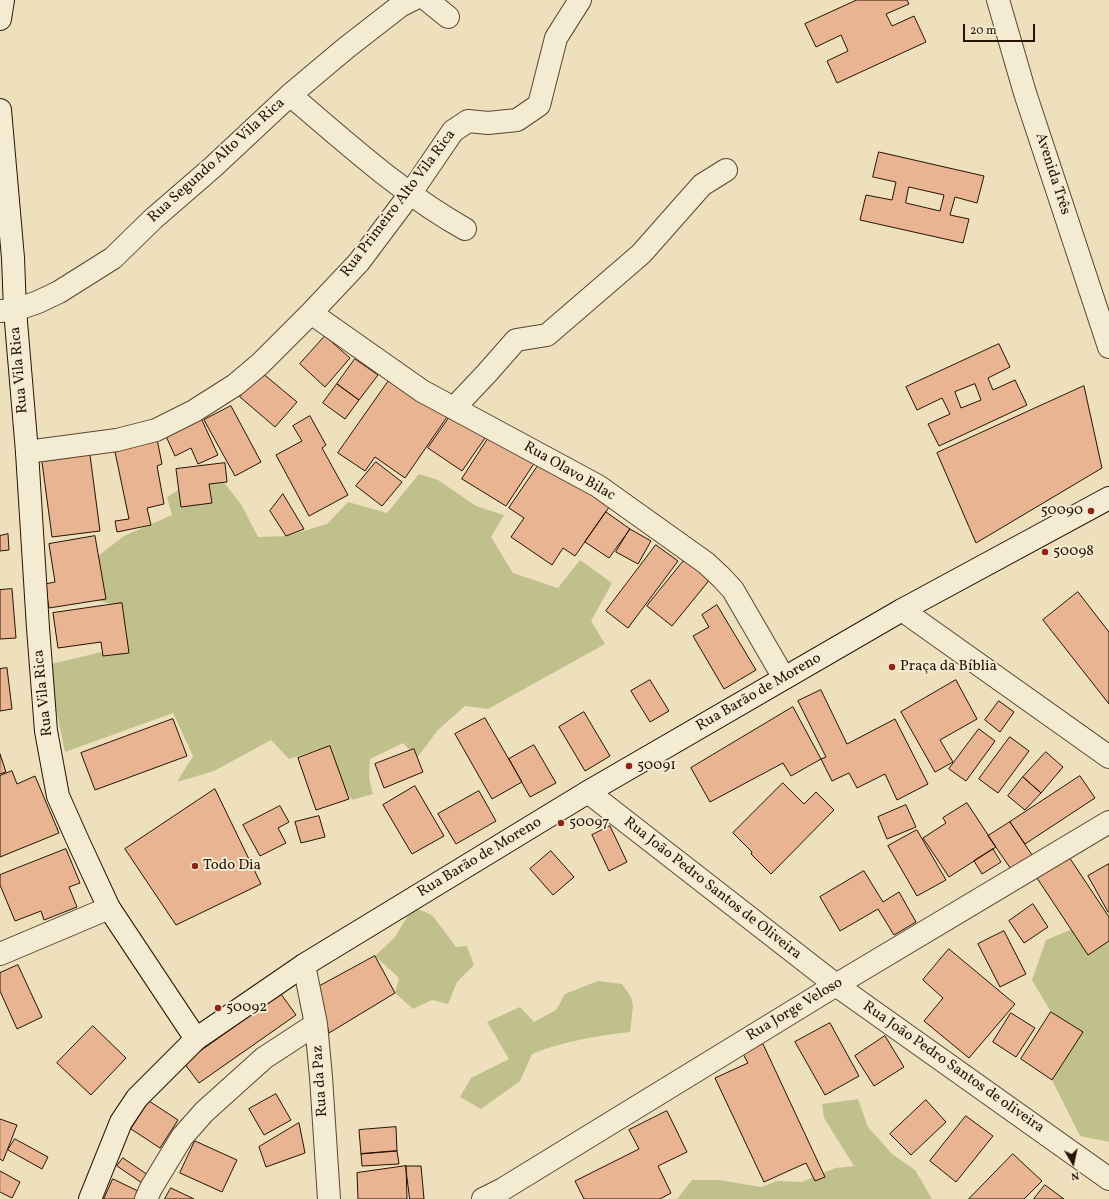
<!DOCTYPE html>
<meta charset="utf-8">
<style>
body{margin:0}
#map{position:relative;width:1109px;height:1199px;overflow:hidden;background:#eee0bc;font-family:Vollkorn,serif}
canvas{display:block}
.north{position:absolute;left:1053px;top:1143px;width:40px;height:40px;-webkit-text-stroke:3px #f4ebd3;paint-order:stroke;rotate:171deg;font-size:11px;font-weight:700;line-height:16px;text-align:center;color:#261303}
.north::after{content:'';display:block;margin:auto;width:14px;height:18px;background:#261303;clip-path:polygon(50% 0,100% 100%,50% 72%,0 100%)}
.scale{position:absolute;left:963px;top:24px;width:72px;height:18px;box-sizing:border-box;border:2px solid #261303;border-top:0;padding-left:5px;font-size:12px;line-height:14px;white-space:nowrap;color:#261303;-webkit-text-stroke:3px #f4ebd3;paint-order:stroke}
</style>
<div id="map">
<canvas width="1109" height="1199"></canvas>
<div class="north">N</div>
<div class="scale">20 m</div>
</div>
<script>
const ctx = document.querySelector('canvas').getContext('2d');
ctx.lineJoin = 'round';
function paint(path, color) { ctx.fillStyle = color; ctx.fill(path, 'evenodd'); }
function stroke(path, color, width, dash) { ctx.strokeStyle = color; ctx.lineWidth = width; ctx.lineCap = dash ? 'butt' : 'round'; ctx.setLineDash(dash || []); ctx.stroke(path); }
function drawText(font, color, halo, rows, align = 'center') {
  ctx.font = font + ' Vollkorn,serif'; ctx.lineWidth = 4; ctx.setLineDash([]); ctx.textBaseline = 'middle'; ctx.strokeStyle = halo; ctx.fillStyle = color; for (const [text, x, y, turn = 0] of rows) {
    ctx.save(); ctx.translate(x, y); ctx.rotate((+turn || 0) * Math.PI / 180); ctx.textAlign = isNaN(turn) ? turn : align; if (halo) ctx.strokeText(text, 0, 0); ctx.fillText(text, 0, 0); ctx.restore();
  }
}
paint(new Path2D(`
 M213 469 241 504 258 537 286 536 327 524 348 502 387 513 419 474 438 480 476 506 504 515 491 537 513 573 558 588 580 560 612 583 591 621 605 644 488 709 465 706 438 730 417 758 403 743 370 759 369 778 373 794 352 800 320 749 289 759 271 740 214 771 177 782 193 756 173 713 65 752 47 665 123 647 119 606 95 600 98 556 124 536 172 515 167 497Z
 M413 907 432 915 456 947 467 946 474 965 457 982 448 1004 432 1000 413 1009 395 993 399 978 375 956 395 937Z
 M1109 914V1142L1080 1136 1052 1080 1082 1032 1051 1012 1032 980 1046 940Z
 M598 981 622 984 631 997 633 1006 630 1032C597 1036 563 1041 532 1054L520 1081 481 1109 460 1097 471 1078 509 1059 487 1022 520 1007 534 1022 556 1010 565 994Z
 M858 1099 868 1127 892 1154 915 1170 932 1199H677L692 1180H719L761 1187 777 1181 802 1182 835 1168 854 1166 824 1118 822 1104Z`), '#c0c08c');
const building = new Path2D(`
 M857 0H907L909 4 886 14 892 26 914 16 926 42 837 83 827 61 848 51 841 35 816 47 805 24Z
 M879 152 984 176 977 203 955 197 950 215 969 219 963 243 860 220 866 195 892 200 896 182 873 177Z
 M909 187 944 195 940 211 906 203Z
 M325 336 350 358 325 387 300 364Z
 M999 344 1010 367 988 378 993 390 1015 380 1027 405 939 446 928 424 950 414 942 398 917 410 906 387Z
 M355 359 378 375 359 400 337 384Z
 M261 372 297 402 275 427 240 397Z
 M390 379 447 417 405 478 375 457 365 471 338 453Z
 M337 384 359 400 345 419 323 403Z
 M975 384 981 400 961 408 955 392Z
 M1084 386 1102 468 976 543 937 453Z
 M231 406 261 462 235 476 204 420Z
 M451 415 485 438 462 471 428 448Z
 M310 416 326 445 322 448 348 495 309 516 276 455 302 441 293 426Z
 M201 418 218 455 198 464 191 448 175 456 165 434Z
 M491 434 535 462 506 506 462 479Z
 M157 439 162 464 157 466 164 504 147 508 151 525 117 532 115 521 129 519 114 447Z
 M90 455 100 531 52 537 42 462Z
 M544 457 612 503 575 556 563 548 552 565 511 537 524 518 509 508Z
 M376 462 402 482 382 506 356 486Z
 M225 463 227 482 209 484 212 503 181 507 176 469Z
 M283 494 304 529 286 536 270 511Z
 M606 512 630 529 609 558 585 542Z
 M630 529 651 541 638 564 616 552Z
 M8 534 9 550 0 551V536Z
 M95 536 106 599 49 608 45 584 55 582 49 544Z
 M656 545 678 561 628 628 606 611Z
 M686 558 711 578 672 626 647 606Z
 M12 589 16 638 0 639V590Z
 M1078 592 1109 632V704L1043 620Z
 M122 603 129 653 103 656 101 642 58 648 53 613Z
 M717 605 756 670 724 689 693 636 709 627 702 615Z
 M7 668 12 709 0 711V669Z
 M650 680 669 711 650 722 631 691Z
 M956 680 977 719 940 740 953 762 935 772 901 712Z
 M821 690 847 744 895 719 928 784 897 800 885 774 857 788 849 773 832 781 821 759 826 757 798 701Z
 M999 701 1014 712 1000 732 985 720Z
 M793 707 821 759 791 776 783 763 710 802 691 768Z
 M584 712 610 756 585 771 559 727Z
 M485 718 522 782 492 799 455 734Z
 M173 719 187 756 95 790 81 753Z
 M979 729 995 741 966 781 949 769Z
 M1010 737 1029 751 998 793 979 779Z
 M534 745 556 783 530 797 509 759Z
 M330 746 349 799 316 810 298 758Z
 M414 749 423 772 384 788 375 764Z
 M1046 752 1063 767 1041 793 1023 777Z
 M0 754 6 772 0 774Z
 M12 771 17 784 35 776 59 833 0 857V776Z
 M1080 776 1095 798 1025 844 1010 822Z
 M1023 777 1041 793 1025 810 1008 796Z
 M783 783 804 804 816 792 834 810 771 874 751 854 752 852 733 833Z
 M415 786 444 836 412 854 383 805Z
 M215 789 261 884 176 925 125 849Z
 M479 791 496 821 456 844 438 814Z
 M967 803 996 847 949 877 923 838 946 823 943 818Z
 M906 805 916 827 887 839 878 817Z
 M280 806 289 822 278 828 286 843 260 856 243 825Z
 M319 816 325 837 301 843 295 822Z
 M1010 822 1032 855 1011 869 988 836Z
 M610 826 627 862 609 871 592 835Z
 M917 830 946 880 917 896 888 846Z
 M66 849 80 883 69 887 77 907 44 920 41 911 15 921 0 885V875Z
 M993 849 1001 862 982 874 974 861Z
 M551 851 574 877 553 895 530 869Z
 M1069 857 1109 917V941L1088 955 1037 878Z
 M1109 864V912H1108L1088 876Z
 M864 871 883 902 899 892 916 922 894 935 878 909 840 931 820 897Z
 M1033 904 1048 927 1024 943 1009 921Z
 M1004 931 1026 974 1000 987 978 944Z
 M949 949 1015 1004 969 1058 924 1021 943 998 923 980Z
 M375 956 395 993 329 1033 318 987Z
 M18 965 42 1017 17 1029 0 991V973Z
 M281 994 296 1015 199 1083 184 1063Z
 M1051 1012 1083 1032 1052 1080 1021 1059Z
 M1011 1013 1035 1028 1016 1057 993 1042Z
 M830 1023 859 1076 825 1095 795 1042Z
 M93 1026 126 1058 91 1095 57 1063Z
 M885 1036 904 1067 874 1086 855 1056Z
 M763 1044 825 1177 815 1181 806 1163 764 1182 715 1078 748 1063 743 1054Z
 M276 1094 291 1120 264 1135 249 1109Z
 M926 1100 946 1122 911 1155 890 1134Z
 M149 1101 178 1120 160 1148 131 1129Z
 M667 1111 687 1152 658 1166 671 1193 660 1199H584L575 1181 639 1149 629 1130Z
 M966 1116 993 1136 956 1182 930 1161Z
 M0 1119 17 1125 3 1161 0 1159Z
 M299 1123 305 1153 266 1167 259 1147Z
 M396 1127 397 1151 361 1154 359 1130Z
 M15 1139 48 1157 42 1169 8 1150Z
 M195 1141 237 1160 222 1192 180 1173Z
 M397 1151 399 1164 362 1166 361 1154Z
 M1013 1154 1042 1181 1024 1199H969Z
 M123 1158 148 1175 142 1183 117 1166Z
 M406 1166H421L424 1199H410Z
 M406 1166 407 1199H358L357 1173Z
 M0 1171 20 1182 12 1198 0 1192Z
 M113 1179 140 1192 137 1199H104Z
 M1045 1185 1064 1199H1034Z
 M171 1188 194 1199H165Z`);
paint(building, '#e8b491');
stroke(building, '#261303', 1);
const street = new Path2D(`
 M427 0 448 17
 M998 0 1025 93 1109 347
 M290 95C345 141 402 194 465 229
 M0 311 15 310 38 302 59 292 113 258 153 219 213 167 290 95 346 48 400 6 412 0
 M311 313 422 391 598 486 706 563 722 578 733 590 784 678
 M454 408 487 373 516 340 547 335 641 254 702 185 726 170
 M27 452 117 440 156 430 194 411 235 385 260 364 311 313 359 262 410 194 453 131 468 121 488 123 517 120 539 105 556 38 580 0
 M902 610 1109 757
 M588 792 836 985 1109 1179
 M0 954 109 908
 M304 965 316 1024 321 1077 329 1199
 M146 1199 151 1188 182 1137 204 1112 264 1058 316 1024
 M483 1199 503 1189 836 985 1109 822`);
const secondary = new Path2D(`
 M0 19 3 0
 M0 110 13 258 15 310 27 452 38 628 46 731 58 796 78 841 109 908 196 1039
 M90 1199 121 1122 137 1098 196 1039 304 965 588 792 902 610 1109 498`);
stroke(street, '#584631', 24);
stroke(secondary, '#261303', 24);
stroke(street, '#f4ebd3', 22);
stroke(secondary, '#f4ebd3', 22);
for (const [x, y, r, color] of [
 [1091,511,4,"#8f2418"],
 [1045,552,4,"#8f2418"],
 [892,667,4,"#8f2418"],
 [629,766,4,"#8f2418"],
 [561,823,4,"#8f2418"],
 [195,866,4,"#8f2418"],
 [218,1008,4,"#8f2418"]
]) { const dot = new Path2D(); dot.arc(x, y, r, 0, 2 * Math.PI); ctx.fillStyle = color; ctx.fill(dot); stroke(dot, '#f4ebd3', 1.5); }
drawText('15px', '#261303', '#f4ebd3', [
 ["Rua Segundo Alto Vila Rica",217,161,-42],
 ["Avenida Três",1052,174,72],
 ["Rua Primeiro Alto Vila Rica",399,204,-53],
 ["Rua Vila Rica",20,370,-95],
 ["Rua Olavo Bilac",569,472,30],
 ["Rua Vila Rica",44,693,-96],
 ["Rua Barão de Moreno",759,693,-30],
 ["Rua Barão de Moreno",480,858,-31],
 ["Rua João Pedro Santos de Oliveira",712,889,38],
 ["Rua Jorge Veloso",795,1010,-31],
 ["Rua João Pedro Santos de oliveira",953,1068,35],
 ["Rua da Paz",321,1081,-94]
]);
drawText('15px', '#261303', '#f4ebd3', [
 ["50090",1083,511,"right"],
 ["50098",1053,552],
 ["Praça da Bíblia",900,667],
 ["50091",637,766],
 ["50097",569,823],
 ["Todo Dia",203,866],
 ["50092",226,1008]
], 'left');
</script>
